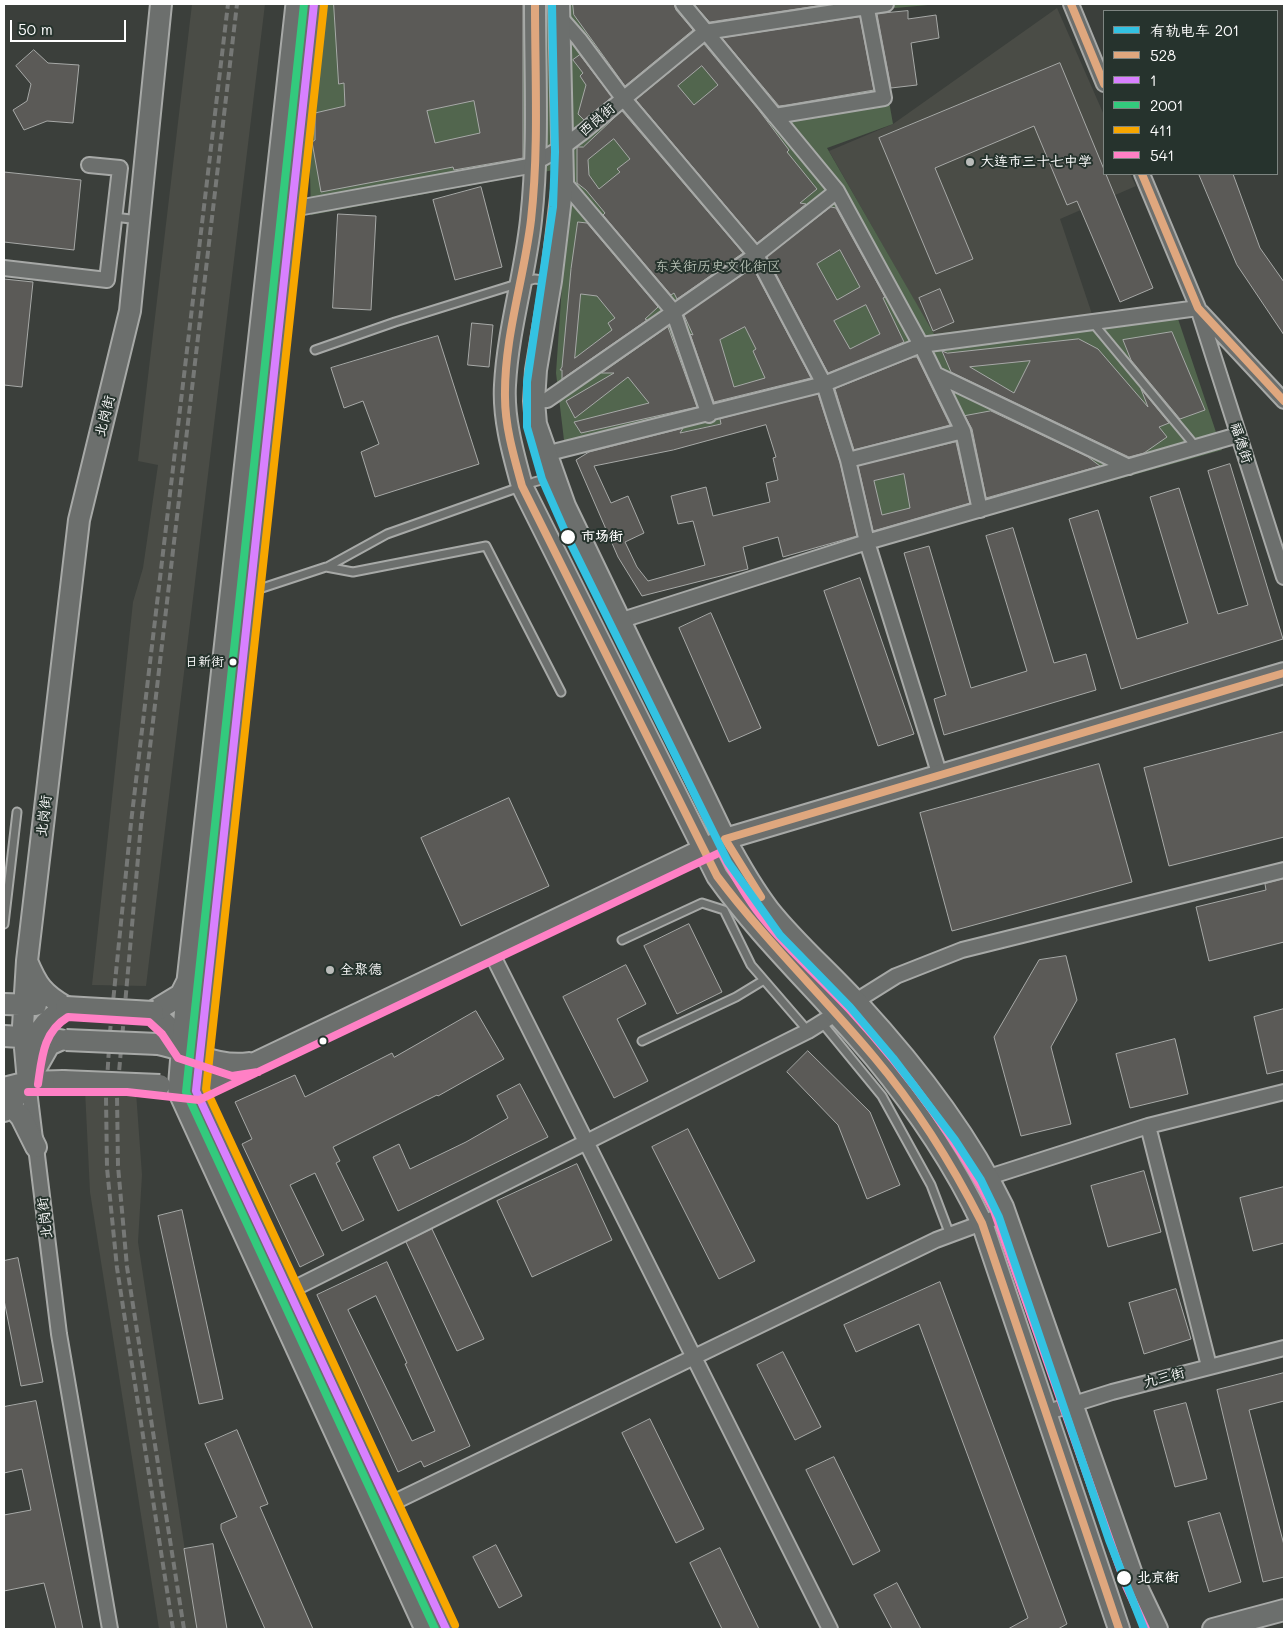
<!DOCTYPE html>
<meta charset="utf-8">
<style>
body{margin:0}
#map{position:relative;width:1288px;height:1633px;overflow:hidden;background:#3b3f3b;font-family:Mali,"LXGW WenKai TC",sans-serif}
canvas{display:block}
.frame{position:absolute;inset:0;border:5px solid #fff;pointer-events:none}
.legend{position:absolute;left:1103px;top:10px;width:175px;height:165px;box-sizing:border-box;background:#26332d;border:1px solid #7d8581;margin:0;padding:6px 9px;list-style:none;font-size:15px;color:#fff}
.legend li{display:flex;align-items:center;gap:10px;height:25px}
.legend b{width:25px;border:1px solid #7d8581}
.scale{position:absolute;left:10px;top:20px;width:116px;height:22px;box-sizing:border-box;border:2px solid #fff;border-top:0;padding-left:6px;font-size:15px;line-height:18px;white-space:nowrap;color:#fff;-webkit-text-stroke:4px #26332d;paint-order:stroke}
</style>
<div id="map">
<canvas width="1288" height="1633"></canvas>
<div class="frame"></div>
<ul class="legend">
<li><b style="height:6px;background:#33c2e2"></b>有轨电车 201</li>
<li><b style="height:6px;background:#dfa77e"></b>528</li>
<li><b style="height:6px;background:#d880ff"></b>1</li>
<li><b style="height:6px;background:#33ca7d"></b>2001</li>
<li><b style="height:6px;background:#f7a600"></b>411</li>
<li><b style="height:6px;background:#ff80c5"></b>541</li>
</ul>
<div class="scale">50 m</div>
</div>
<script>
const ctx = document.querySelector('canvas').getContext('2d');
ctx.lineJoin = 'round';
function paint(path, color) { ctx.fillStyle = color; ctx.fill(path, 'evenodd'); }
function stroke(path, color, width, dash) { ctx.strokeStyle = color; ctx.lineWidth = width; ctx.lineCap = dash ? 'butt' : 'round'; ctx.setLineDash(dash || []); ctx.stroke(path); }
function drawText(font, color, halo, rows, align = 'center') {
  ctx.font = font + ' Mali,"LXGW WenKai TC",sans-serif'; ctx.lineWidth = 4; ctx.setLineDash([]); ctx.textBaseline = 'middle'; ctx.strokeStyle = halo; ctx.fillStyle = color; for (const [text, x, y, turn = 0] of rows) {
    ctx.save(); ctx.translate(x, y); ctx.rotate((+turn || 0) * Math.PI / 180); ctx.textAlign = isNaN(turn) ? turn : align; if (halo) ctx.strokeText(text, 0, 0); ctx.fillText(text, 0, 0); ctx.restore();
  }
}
paint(new Path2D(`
 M192 4H265L146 986 92 985 133 602 143 568 158 465 138 461Z
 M1057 8 1104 115V174H1130L1136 186 1060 219 1092 314 934 335 829 151 893 124Z
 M85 1090 136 1092 142 1175 138 1242 197 1629H159L90 1192Z`), '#4a4c46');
paint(new Path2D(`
 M325 4H939L873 10 893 124 827 148 934 334 1173 304 1222 450 856 553 817 403 566 457 556 373 570 167 311 215 309 130Z`), '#52664e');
const building = new Path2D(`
 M334 4H523V158L454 170 453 167 321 192 312 142 315 140V113L345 106 344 83 339 84ZM474 101 480 133 435 143 427 111Z
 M573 4H674L676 10 693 30 625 86 574 15Z
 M694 4H830L710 22Z
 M908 11V19L936 15 939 38 911 43 917 85 891 88 877 14Z
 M860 17 874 90 787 105 779 106 722 38Z
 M704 44 758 109 789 150 787 152 817 189 800 203 806 204 757 243 636 100ZM702 66 718 85 694 105 678 86Z
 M34 50 48 63 79 65 73 123 47 121 24 130 13 110 27 101 31 84 16 66Z
 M580 55 612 97 584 120 578 114 586 85 580 76 583 73 573 60Z
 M1060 63 1153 288 1120 302 1077 201 1067 205 1034 126 935 168 973 259 936 274 879 138Z
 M622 111 743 253 677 299 674 293 671 295 603 215 605 213 586 190 577 183V147H583ZM614 139 630 159 617 169 620 172 599 189 589 175 588 160Z
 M4 172 81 180 74 250 4 242Z
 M1199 174H1233L1260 248 1284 282V335L1237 265Z
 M481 187 502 267 455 280 433 200Z
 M831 207 836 208 885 297 883 298 904 342 828 373 767 257ZM840 250 860 287 837 300 817 264ZM866 305 880 334 850 349 834 321Z
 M338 214 376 216 371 310 333 308Z
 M578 222 587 223 658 307 645 319 647 320 562 379V370H560L562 367 571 269ZM581 294 597 296 615 318 608 323 612 330 575 358Z
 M753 268 811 378 714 402 690 334 693 335 684 315ZM745 327 756 349 753 351 765 378 734 387 720 340Z
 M4 279 33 282 22 387 4 385Z
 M940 289 954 322 933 331 919 298Z
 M472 323 493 325 489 367 468 365Z
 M668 327 697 407 581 433 574 422 649 403 628 377 575 418 566 401 614 373H602Z
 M1172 332 1205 410 1180 419 1131 360 1123 340Z
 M438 336 479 464 375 497 361 452 379 444 363 401 344 408 331 368Z
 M1079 339 1098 349 1148 407 1141 389 1169 423 1159 427 1167 437 1144 453 1129 457 951 372 942 351 947 353ZM1030 361 1014 393 970 367Z
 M914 357H917L950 425 854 450 835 389Z
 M818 394 840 462 857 536 783 557 778 537 743 547 748 569 642 596 618 557 576 460 589 452 683 428 680 433 721 424 720 419ZM766 425 776 457 773 458 778 480 766 483 770 502 713 516 706 487 671 496 678 524 693 521 705 565 648 581 637 567 625 542 644 533 628 496 611 503 594 466 673 450Z
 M991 411 1088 457 1100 466 986 498 972 429 965 416Z
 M956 442 970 503 873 531 858 466ZM904 474 910 508 882 515 874 481Z
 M1230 464 1283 639 1121 689 1069 519 1098 510 1137 639 1188 623 1150 497 1179 488 1218 614 1248 605 1208 471Z
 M1013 528 1054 663 1086 654 1096 690 944 735 934 699 946 695 904 553 929 546 971 688 1027 671 986 536Z
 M860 578 914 734 878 746 824 591Z
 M711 613 761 728 729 742 679 628Z
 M1284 732V837L1169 866 1144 768Z
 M1099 764 1132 882 952 931 920 813Z
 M509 798 549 886 461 926 421 838Z
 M1284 879V942L1209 961 1196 907 1266 890 1265 884Z
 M689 924 722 992 677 1014 644 946Z
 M1066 956 1077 1000 1051 1047 1071 1124 1021 1136 994 1037 1039 960Z
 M626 965 646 1004 617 1019 648 1081 614 1098 563 997Z
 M1284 1009V1070L1267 1074 1254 1017Z
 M476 1011 504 1059 438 1096 437 1095 333 1147 340 1161 336 1163 364 1220 342 1231 315 1173 290 1185 324 1255 300 1267 242 1144 252 1139 235 1102 295 1075 305 1097 392 1053 394 1057Z
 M1175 1039 1188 1094 1130 1108 1116 1054Z
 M808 1051 870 1112 900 1185 867 1199 838 1125 787 1072Z
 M520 1084 548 1137 398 1211 373 1157 399 1144 410 1169 466 1142 508 1118 497 1096Z
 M688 1129 755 1261 719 1279 652 1147Z
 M577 1164 612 1240 532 1277 497 1201Z
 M1144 1171 1161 1232 1108 1247 1091 1186Z
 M1284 1187V1243L1253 1251 1240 1198Z
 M182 1210 223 1399 199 1404 158 1216Z
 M432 1229 484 1339 457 1351 406 1242Z
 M18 1258 43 1382 21 1386 4 1300V1261Z
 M387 1262 470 1446 424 1467 421 1461 398 1472 317 1295ZM376 1296 407 1363 405 1364 435 1431 412 1441 348 1310Z
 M940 1282 1067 1624 1058 1629H1008L1028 1618 919 1324 856 1352 844 1325Z
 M1176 1289 1191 1339 1144 1354 1129 1303Z
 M783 1352 821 1427 795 1440 757 1365Z
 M1284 1373V1401L1249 1410 1284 1545V1577L1263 1582 1217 1390Z
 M36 1401 83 1629H56L44 1583 4 1591V1515L31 1510 22 1469 4 1473V1407Z
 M1186 1403 1207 1479 1175 1487 1154 1411Z
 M650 1419 704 1529 676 1543 622 1433Z
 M237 1430 268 1504 260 1507 313 1629H265L221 1529V1524L237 1517 205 1444Z
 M834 1457 880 1551 853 1565 806 1470Z
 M1220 1513 1241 1582 1209 1592 1188 1522Z
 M213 1544 227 1629H197L184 1549Z
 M496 1545 522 1596 499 1608 473 1557Z
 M720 1548 759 1629H722L690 1563Z
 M897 1583 921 1629H892L874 1595Z`);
paint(building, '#5b5a57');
stroke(building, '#a7a9a7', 1);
const lane = new Path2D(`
 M114 217 139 220
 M1093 323 1196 447
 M315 350 395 322 520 283 535 279 549 281
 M327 567 387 534 534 482 553 477
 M253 591 326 567 353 572 486 546 561 692
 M4 924 17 812
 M622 940 702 903 724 910 751 965 808 1031
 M823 1024 882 1096 931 1185 950 1235
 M642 1041 736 997 764 980`);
const street = new Path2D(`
 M683 4 837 191 921 345 963 431 980 510
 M1071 4 1104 84
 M559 16 579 39 623 98 756 255 824 384 848 460 867 542 940 776
 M775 116 884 98 866 4
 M1142 174 1198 308 1284 577
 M563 181 673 311 709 415
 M292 209 529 166 563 147 583 132 705 32 886 4
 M4 268 107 280 120 168 89 165
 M1201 312 1284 401
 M935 374 1129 467
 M534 401 547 400 756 255 837 191
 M545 454 824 384 921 345 1198 308
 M848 460 963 431
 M619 621 867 542 1238 435
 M490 950 830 1629
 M28 1082 59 1334 110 1629
 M1148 1126 1209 1366
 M989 1177 1148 1126 1284 1092
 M289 1291 808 1031 896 976 962 950 1284 870
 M1045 1413 1112 1392 1284 1348
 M382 1508 936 1240 1006 1214`);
const secondary = new Path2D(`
 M535 4C535 76 539 148 531 220 525 276 508 329 505 385 503 419 513 453 522 486L717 876C764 942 824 996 875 1058 916 1108 954 1164 982 1223L1119 1629
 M559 4 563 181 551 281 536 370 534 401 536 424 565 506 725 839C738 863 752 888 769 910 796 944 829 972 858 1004 914 1065 967 1132 1003 1207L1135 1583 1157 1629
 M27 961C37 985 43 994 66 1007
 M4 1004 36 1005
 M153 1012 170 1028 182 1049
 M4 1036 37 1038
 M158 1044C188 1050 218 1068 249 1063
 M31 1060C33 1035 44 1020 66 1007
 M28 1082 23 1026 27 961 79 520 130 311 161 4
 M4 1088 28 1082 63 1081
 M182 1091H196L725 839 1284 673
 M4 1098 21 1117 36 1147
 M4 1111 28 1082 49 1045 60 1040
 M1213 1629 1284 1610`);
const primary = new Path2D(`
 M314 4 196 1091 446 1629
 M188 981 179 1091 426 1629
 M153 1012 181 995 188 981 297 4`);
stroke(lane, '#a7a9a7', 11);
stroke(street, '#a7a9a7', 18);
stroke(secondary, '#a7a9a7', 24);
stroke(primary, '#a7a9a7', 25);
stroke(lane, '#6c6f6d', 7);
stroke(street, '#6c6f6d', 14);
stroke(secondary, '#6c6f6d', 20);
stroke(primary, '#6c6f6d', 21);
stroke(new Path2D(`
 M173 1629 117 1268 107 1168 106 1097 110 1032 131 823 228 4
 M184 1629 127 1267 118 1166 117 1095 141 824 237 4`), '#767876', 4, [8, 4]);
const secondaryBridge = new Path2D(`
 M66 1007 153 1012
 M66 1040 158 1044
 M63 1081 160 1085`);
stroke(secondaryBridge, '#a7a9a7', 24, []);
stroke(secondaryBridge, '#6c6f6d', 20);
stroke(new Path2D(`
 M535 4C535 76 539 149 531 220 524 279 504 337 505 397 505 427 514 457 522 486L717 876C765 940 823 996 874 1057 917 1108 952 1164 982 1223L1119 1629
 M1071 4 1104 84
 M1142 174 1198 308 1284 401
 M761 897 725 839 1284 673`), '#dfa77e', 8);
stroke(new Path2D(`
 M314 4 196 1091 446 1629`), '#d880ff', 8);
stroke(new Path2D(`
 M304 4 186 1092 435 1629`), '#33ca7d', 8);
stroke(new Path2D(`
 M324 5 206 1089 455 1625`), '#f7a600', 8);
stroke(new Path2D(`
 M38 1084C42 1057 43 1032 68 1017L149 1022 162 1034 178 1058 232 1076 258 1072
 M28 1092H127L199 1100 721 852C733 874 746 897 761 916 788 950 821 979 850 1010 907 1072 956 1137 994 1211L1126 1586 1146 1629`), '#ff80c5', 8);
stroke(new Path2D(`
 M552 4 555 152 553 207 527 382V427L542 479 568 538 728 862 780 935 850 1007 893 1058 955 1140 981 1180 999 1217 1109 1540 1144 1629`), '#33c2e2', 8);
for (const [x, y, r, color] of [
 [970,162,5,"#babcba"],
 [568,537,8,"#fff"],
 [233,662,4.5,"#fff"],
 [330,970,5,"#babcba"],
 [323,1041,4.5,"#fff"],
 [1124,1578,8,"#fff"]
]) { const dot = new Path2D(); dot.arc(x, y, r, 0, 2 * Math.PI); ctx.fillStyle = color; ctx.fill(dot); stroke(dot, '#26332d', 2); }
drawText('13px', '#fff', '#26332d', [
 ["日新街",224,662]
], 'right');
drawText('14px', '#fff', '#26332d', [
 ["西岗街",597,120,-40],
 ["北岗街",105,416,-76],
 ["福德街",1241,443,72],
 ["北岗街",44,816,-83],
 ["北岗街",45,1218,-97],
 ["九三街",1164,1378,-15]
]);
drawText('14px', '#fff', '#26332d', [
 ["大连市三十七中学",980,162],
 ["全聚德",340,970]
], 'left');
drawText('14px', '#b3bdb1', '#26332d', [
 ["东关街历史文化街区",718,267]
]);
drawText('bold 14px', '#fff', '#26332d', [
 ["市场街",581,537],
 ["北京街",1137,1578]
], 'left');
</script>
